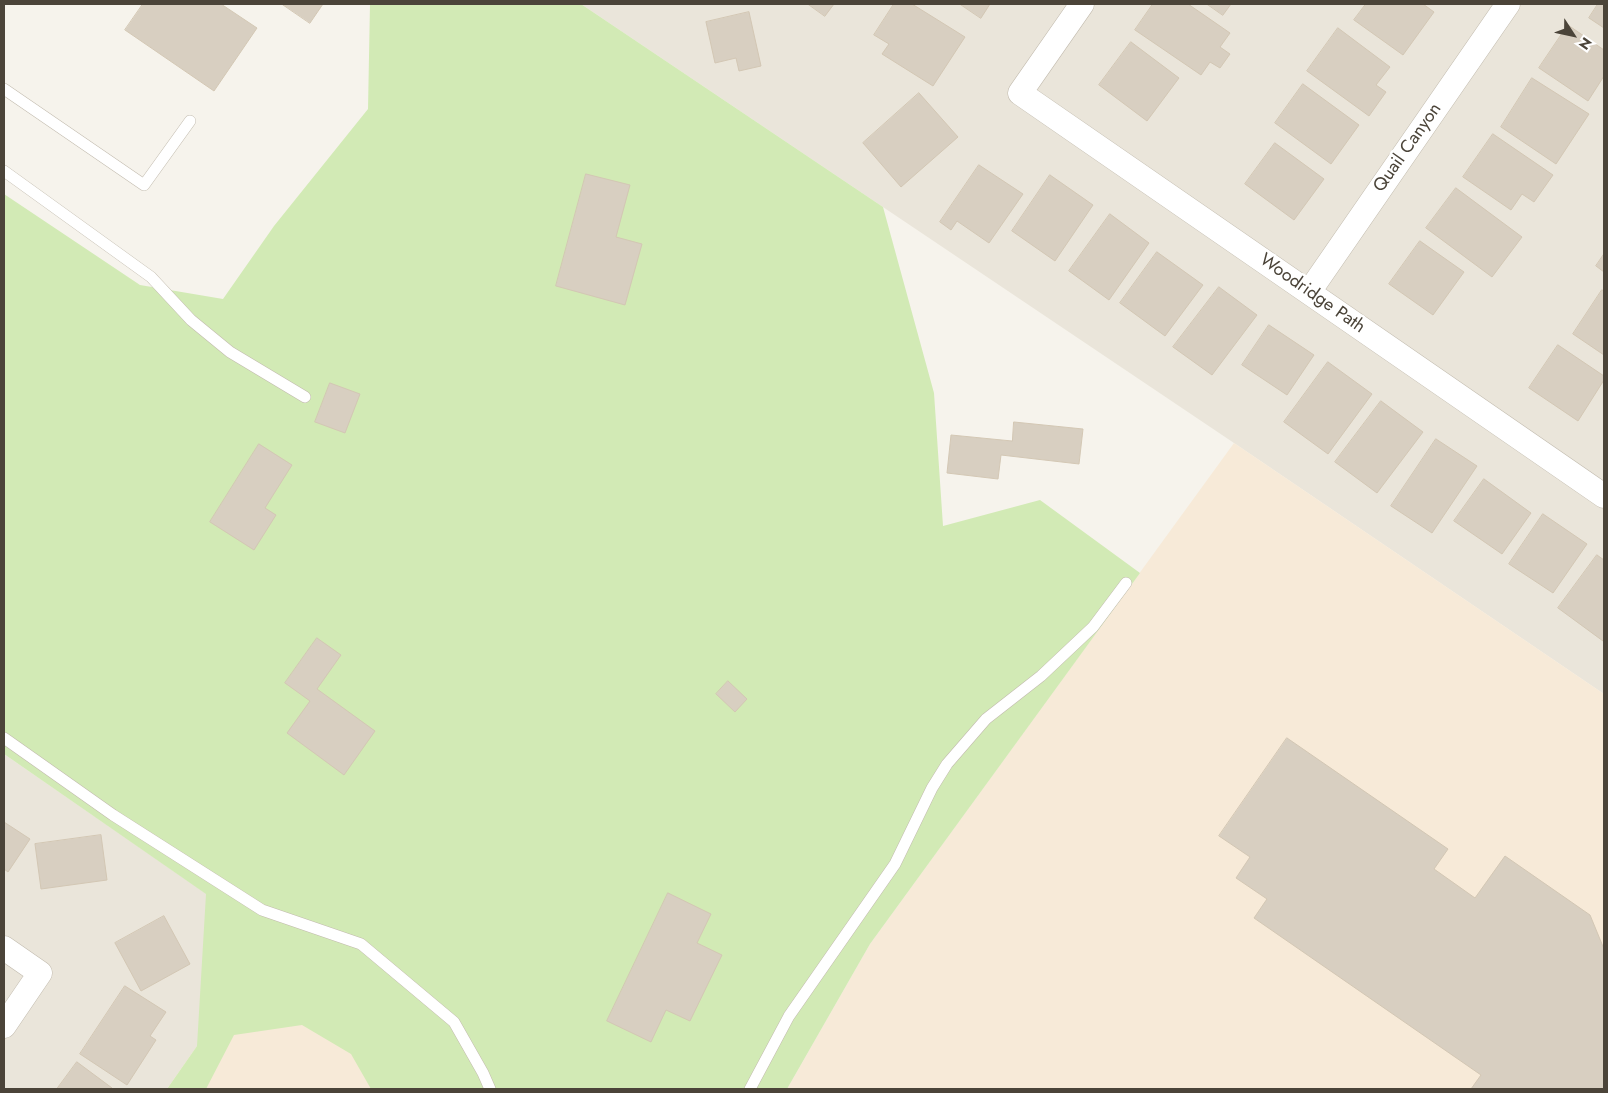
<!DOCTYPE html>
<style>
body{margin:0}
#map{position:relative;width:1608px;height:1093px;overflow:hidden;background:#f6f3ec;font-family:Jost,sans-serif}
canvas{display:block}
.frame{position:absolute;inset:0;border:5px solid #4b4439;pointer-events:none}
.north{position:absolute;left:1548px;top:10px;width:50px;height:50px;-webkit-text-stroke:4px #fff;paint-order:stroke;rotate:125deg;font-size:14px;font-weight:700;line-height:20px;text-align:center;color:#4b4439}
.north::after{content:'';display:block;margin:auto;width:18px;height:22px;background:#4b4439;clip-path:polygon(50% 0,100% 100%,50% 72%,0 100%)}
</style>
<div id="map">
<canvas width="1608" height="1093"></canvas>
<div class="frame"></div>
<div class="north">N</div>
</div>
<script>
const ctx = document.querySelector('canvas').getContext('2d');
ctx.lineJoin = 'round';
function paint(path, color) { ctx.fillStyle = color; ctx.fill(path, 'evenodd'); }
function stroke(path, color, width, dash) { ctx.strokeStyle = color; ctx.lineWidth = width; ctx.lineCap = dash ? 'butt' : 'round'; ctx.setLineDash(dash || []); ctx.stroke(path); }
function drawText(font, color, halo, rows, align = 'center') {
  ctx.font = font + ' Jost,sans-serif'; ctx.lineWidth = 5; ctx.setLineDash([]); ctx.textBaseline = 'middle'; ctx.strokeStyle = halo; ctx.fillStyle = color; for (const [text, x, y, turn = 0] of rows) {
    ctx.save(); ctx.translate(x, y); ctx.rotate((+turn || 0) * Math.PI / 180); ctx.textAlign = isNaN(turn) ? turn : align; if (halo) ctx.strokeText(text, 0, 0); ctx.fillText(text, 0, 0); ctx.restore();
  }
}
paint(new Path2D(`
 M581 4H1604V694L1234 443Z
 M4 754 272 939 167 1089H4Z`), '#eae5da');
paint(new Path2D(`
 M1234 443 1604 694V1089H787L870 944Z
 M272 939 459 1089H167Z`), '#f7ead8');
paint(new Path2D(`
 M370 4H581L883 207 934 393 943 526 1040 500 1140 573 870 944 787 1089H371L351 1054 302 1025 234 1035 206 1089H167L197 1046 206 894 4 754V194L140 285 223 299 274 226 368 109Z`), '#d2eab5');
const building = new Path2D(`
 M143 4H221L257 28 214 91 125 30Z
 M282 4H323L310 23Z
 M808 4H834L825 16Z
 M894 4H912L965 37 933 86 882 54 889 44 874 35Z
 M960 4H990L981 18Z
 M1153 4H1188L1230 33 1220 47 1230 54 1220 68 1210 62 1201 75 1135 30Z
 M1207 4H1231L1223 15Z
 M1366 4H1423L1434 12 1403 55 1354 20Z
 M1598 4H1604V28L1589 18Z
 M749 12 761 66 739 71 736 58 715 63 706 22Z
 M1568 25 1604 50V76L1588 101 1539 68Z
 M1338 28 1390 67 1376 85 1386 92 1369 116 1307 71Z
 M1131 42 1179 78 1147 121 1099 85Z
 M1532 78 1589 114 1556 164 1501 127Z
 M1303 84 1359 125 1331 164 1275 123Z
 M919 93 958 137 901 187 863 143Z
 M1493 134 1553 175 1534 202 1522 194 1511 210 1463 177Z
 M1275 143 1324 179 1294 220 1245 184Z
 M979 165 1023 194 989 243 957 221 951 230 940 222Z
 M586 174 630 185 616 237 642 244 625 305 556 286Z
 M1050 175 1093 205 1055 261 1012 231Z
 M1456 188 1522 237 1492 277 1426 228Z
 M1110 214 1149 243 1109 300 1069 271Z
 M1420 241 1464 272 1433 315 1389 284Z
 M1157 252 1203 285 1165 336 1120 303Z
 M1604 254V272L1596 266Z
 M1219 287 1257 315 1212 375 1173 347Z
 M1602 290 1604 291V355L1573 334Z
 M1269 325 1314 355 1287 395 1242 365Z
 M1558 345 1604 376V380L1578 421 1529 388Z
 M1328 362 1372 394 1328 454 1284 422Z
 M330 383 360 394 345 433 315 422Z
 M1381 401 1423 432 1377 493 1335 462Z
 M1014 422 1083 429 1079 464 1001 455 998 479 947 473 951 435 1012 441Z
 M1436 439 1477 466 1432 533 1391 506Z
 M259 444 292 465 265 508 276 515 254 550 210 522Z
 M1484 479 1531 513 1502 554 1454 521Z
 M1543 514 1587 544 1553 593 1509 564Z
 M1597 555 1604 560V639L1603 641 1558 608Z
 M317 638 341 655 317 689 375 731 344 775 287 733 310 701 285 683Z
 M728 681 747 699 735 712 716 694Z
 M1287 738 1448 849 1434 869 1475 898 1505 856 1590 915 1604 949V1089H1471L1481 1075 1254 918 1267 899 1236 878 1250 857 1219 836Z
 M4 822 30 839 8 872 4 869Z
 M101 835 107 880 41 889 35 844Z
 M668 893 711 914 697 943 722 955 690 1021 666 1010 651 1042 607 1021Z
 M164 916 190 964 141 991 115 943Z
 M125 986 166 1012 150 1036 156 1040 127 1085 80 1054Z
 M77 1062 112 1088V1089H57Z`);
paint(building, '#d8cfc1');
stroke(building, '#d3c7b4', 1);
const service = new Path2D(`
 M4 89 144 185 190 121
 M4 171 151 277 191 320 230 352 305 397
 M4 738 113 815 262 910 361 944 454 1022 483 1073 490 1089
 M750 1089 789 1016 895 864 932 788 947 764 986 719 1041 676 1093 627 1126 583`);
const minor = new Path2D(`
 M1082 4 1020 93 1604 496
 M1309 292 1508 4
 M4 948 40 973 4 1026`);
stroke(service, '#c2bbae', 12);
stroke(minor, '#c2bbae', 25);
stroke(service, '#fff', 11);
stroke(minor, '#fff', 24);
drawText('18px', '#4b4439', '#fff', [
 ["Quail Canyon",1408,148,-55],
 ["Woodridge Path",1312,294,35]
]);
</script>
